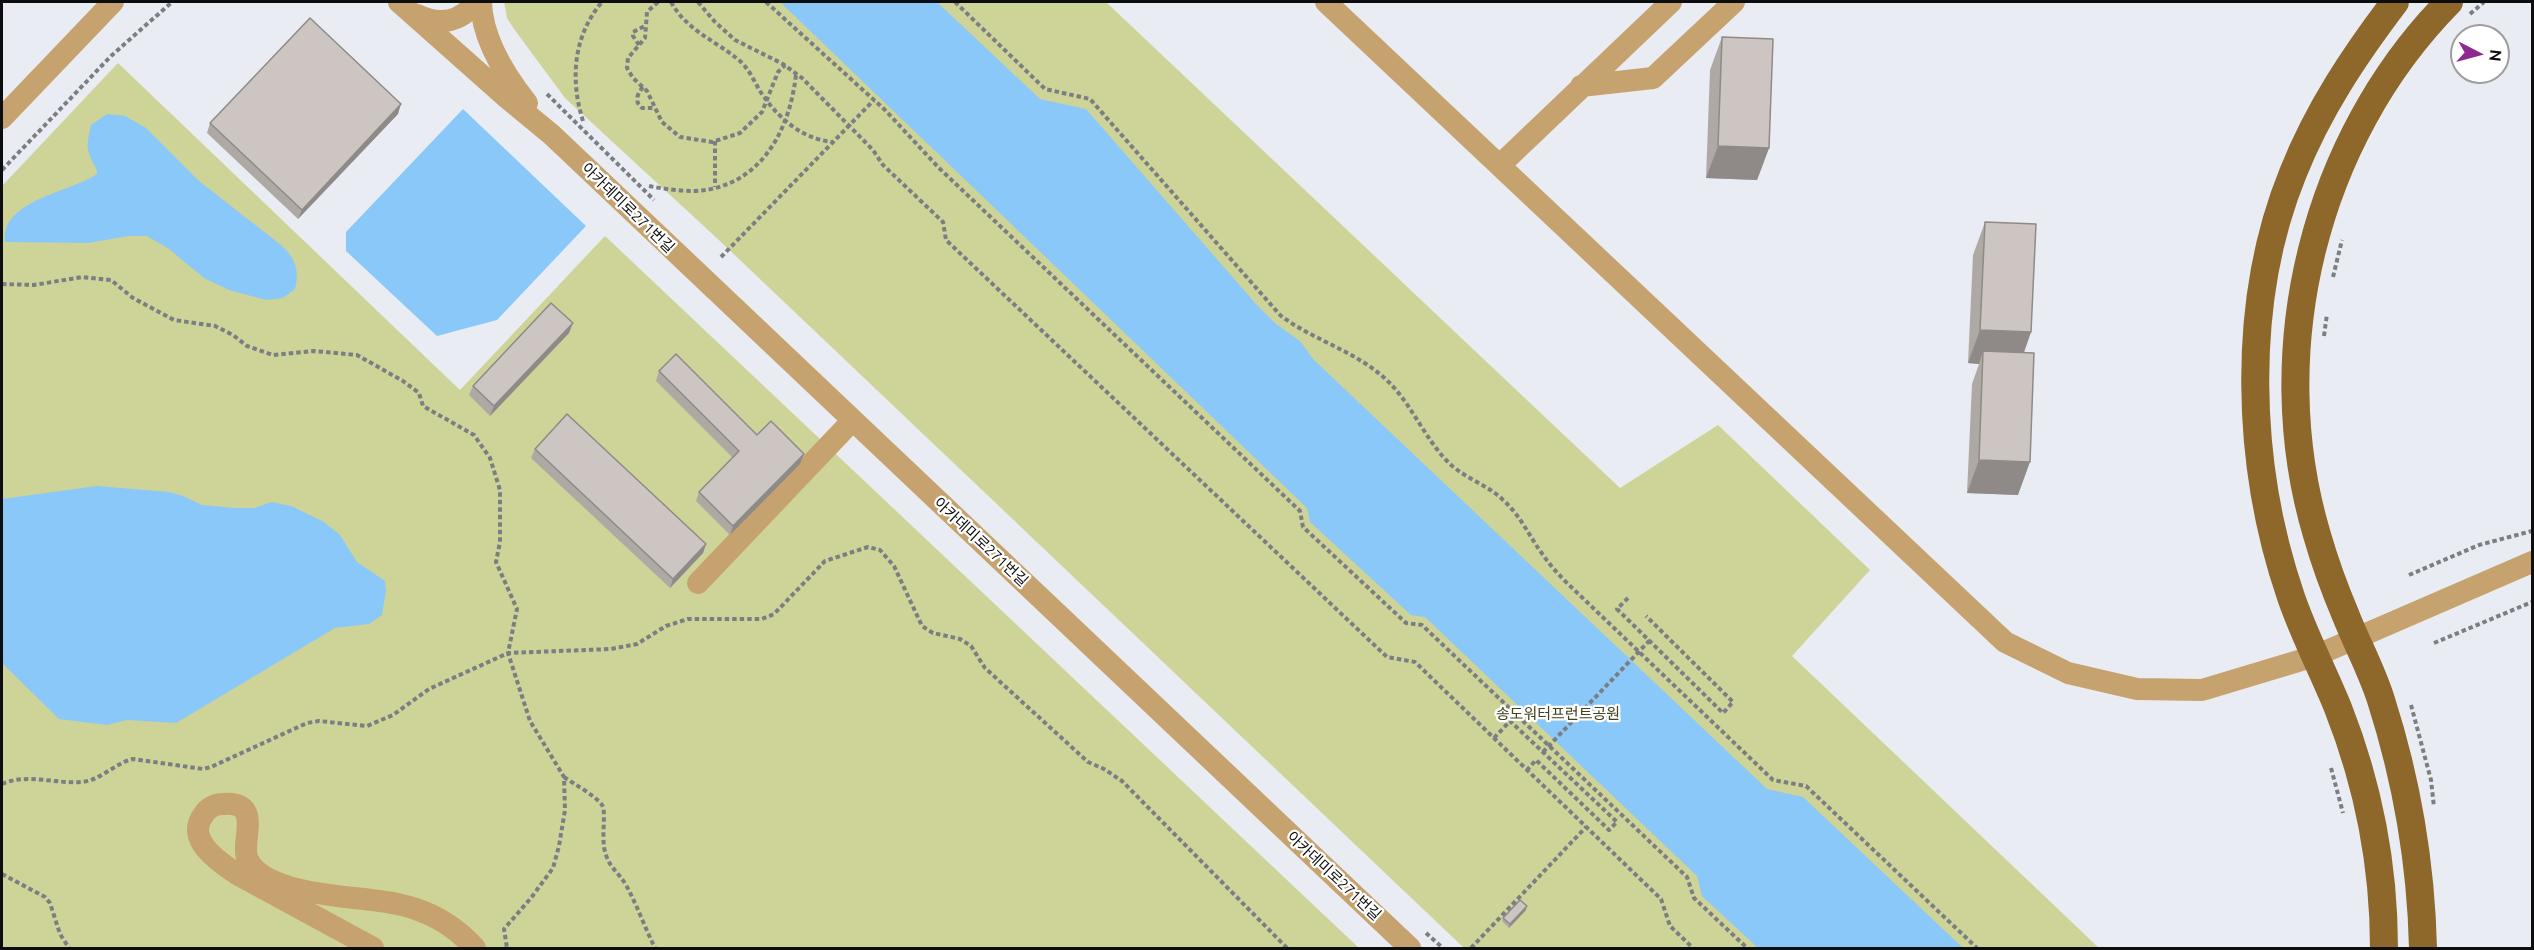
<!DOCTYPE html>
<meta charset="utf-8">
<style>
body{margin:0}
#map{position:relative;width:2534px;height:950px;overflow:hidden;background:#e9edf3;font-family:Ubuntu,sans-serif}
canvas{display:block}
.frame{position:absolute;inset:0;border:3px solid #0c0d0f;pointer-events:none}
.north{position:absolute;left:2450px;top:24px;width:60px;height:60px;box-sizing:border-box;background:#fff;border:2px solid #9e9e9f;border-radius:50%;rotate:96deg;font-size:16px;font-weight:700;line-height:24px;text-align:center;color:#0c0d0f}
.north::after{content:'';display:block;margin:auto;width:21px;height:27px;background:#8d2990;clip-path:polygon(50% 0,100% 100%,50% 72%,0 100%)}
</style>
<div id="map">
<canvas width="2534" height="950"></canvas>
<div class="frame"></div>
<div class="north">N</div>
</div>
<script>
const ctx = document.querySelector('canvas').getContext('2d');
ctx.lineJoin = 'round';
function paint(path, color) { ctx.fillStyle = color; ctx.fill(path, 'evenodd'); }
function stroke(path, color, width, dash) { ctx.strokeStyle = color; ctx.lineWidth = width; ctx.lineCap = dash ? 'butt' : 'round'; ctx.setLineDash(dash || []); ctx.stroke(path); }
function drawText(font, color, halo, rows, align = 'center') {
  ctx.font = font + ' Ubuntu,"Noto Sans KR",sans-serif'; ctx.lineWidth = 4.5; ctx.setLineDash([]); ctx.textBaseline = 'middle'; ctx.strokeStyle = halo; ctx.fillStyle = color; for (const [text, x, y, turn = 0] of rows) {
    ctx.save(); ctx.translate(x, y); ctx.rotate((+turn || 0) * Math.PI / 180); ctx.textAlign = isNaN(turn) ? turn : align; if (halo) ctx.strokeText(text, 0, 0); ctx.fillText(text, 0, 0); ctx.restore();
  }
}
paint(new Path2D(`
 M504 2H1106L1620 488 1718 425 1870 570 1792 656 2099 948H1464L721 242 565 98 514 29 507 18Z
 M118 63 460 390 605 236 1359 948H2V186Z`), '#ced497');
paint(new Path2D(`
 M780 2H937L1040 99 1086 109 1256 304 1276 324 1300 341 1314 360 1767 789 1803 797 1963 948H1758L1702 896 1697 876 1425 617 1411 615 1310 522 1307 508Z
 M463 109 586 226 497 320 437 336 346 251V232Z
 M107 114 125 116 146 128 199 181 281 245C295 257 300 271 295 289L283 298 266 300 229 290 204 278 169 249 147 236H129L88 243 5 242C0 200 72 192 97 174 97 167 92 163 90 156 85 146 89 136 91 125Z
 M97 486 169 492 183 496 202 505 236 508H255L271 502 291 506 324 522 340 535 357 562 385 581 386 591 382 615 369 624 335 628 176 723 127 720 107 725 59 719 2 663V499Z`), '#89c8f9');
stroke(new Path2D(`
 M658 2 647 12 645 38 628 58 627 68 633 78 647 91 662 122 680 137 712 142 740 133 762 112 778 72 785 65
 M671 2C687 31 715 40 740 61 749 69 754 81 760 91 777 117 801 139 833 142
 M698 2 715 22 735 40 783 64 802 78 873 150 883 165 943 222 946 240 1387 657 1415 662 1661 899 1670 926 1693 948
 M766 2 885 110 939 168 1300 511 1303 527 1406 623 1422 625 1687 877 1694 898 1747 948
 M955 2 1045 89 1090 99 1280 315C1311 339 1350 349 1381 375 1410 399 1422 435 1447 461 1463 478 1487 484 1503 500 1521 516 1529 536 1543 555 1550 565 1558 574 1567 583L1773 780 1806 786 1977 948
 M2470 14 2484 2
 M639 45 633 36V32L645 26
 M643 87C637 94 634 102 642 108H654
 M547 94 654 200
 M583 121C570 80 573 36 602 2
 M715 141V187
 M2 170 111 56 172 2
 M649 186C664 189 680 191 695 191 759 188 790 132 796 74
 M721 257 874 100
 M2333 277 2342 240
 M2 284 34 285 82 277 111 280 133 298 174 320 215 326 233 335 247 346 273 355 314 351 357 355 403 381 419 393 423 406 474 435 490 458 500 490V542L496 562 517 609 508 653 530 721 564 777 565 810 559 846 553 868 531 898 504 929 507 948
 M2324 336 2327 314
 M2409 575 2479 545 2532 531
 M1628 598 1617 609 1723 713 1733 702 1646 616
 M2434 643 2532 602
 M2411 705 2431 780 2434 807
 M1494 738 1510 721 1617 822 1609 830 1536 760 1527 770
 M2331 768 2343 813
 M564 777C574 784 596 796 602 805 607 812 600 840 606 855 610 868 619 873 626 885 637 905 645 928 655 948
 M2 784C26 773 55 784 81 782 100 781 115 763 133 759L203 769 211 767 307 723 319 721 367 726 393 715 429 689 508 653 611 649 637 644 666 626 688 619H762L774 614 825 561 868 547 880 550 894 566 922 626 933 633 960 639 971 646 985 668 1088 762 1104 769 1122 781 1287 948
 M2 874 45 897 50 903 60 934 69 948
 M1426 933 1443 948
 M1471 948 1586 827`), '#7b7e82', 4, [4.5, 3]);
stroke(new Path2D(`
 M399 2 506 97 552 135 1410 948
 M481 2C482 39 504 74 527 103
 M1326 2 2005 642 2068 673 2137 689 2202 690 2315 656 2532 562
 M417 15C440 26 461 22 476 2
 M1581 86 1653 78 1734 2
 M2 118 113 2
 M1500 165 1671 2
 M698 583 852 421
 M373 948 237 874C219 862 184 839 204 814 208 808 215 804 223 804 265 801 239 842 248 860 255 875 274 882 289 887 359 907 419 887 475 948`), '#c6a26e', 22);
stroke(new Path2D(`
 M2384 948C2384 867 2368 784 2338 708 2323 671 2304 635 2291 597 2246 466 2240 303 2293 173 2318 110 2354 56 2395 2
 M2423 948C2421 863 2407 781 2381 700 2372 671 2357 644 2346 616 2335 590 2325 563 2317 535 2262 351 2314 139 2449 2`), '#8e682b', 28);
stroke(new Path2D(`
 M1543 752 1650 640`), '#7b7e82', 4, [4.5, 3]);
paint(new Path2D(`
 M1722 37 1769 148 1757 180 1706 178 1710 70Z
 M398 114 298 219 207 133 210 123Z
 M1985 222 2031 332 2024 353 2018 495 1967 493 1972 384 1979 364 1968 363 1973 255Z
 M569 333 490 416 469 395 473 386Z
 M659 371 757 435 804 454 800 464 730 535 696 501 699 492 733 458 656 381Z
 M535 449 706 544 703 553 670 588 531 458Z
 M1526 910 1509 928 1502 921 1503 918Z`), '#afa9a6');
paint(new Path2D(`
 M401 104 398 114 298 219 302 210Z
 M1718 146 1769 148 1757 180 1706 178Z
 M573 323 569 333 490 416 494 406Z
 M1980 330 2031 332 2019 365 1983 351 1979 364 1968 363Z
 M804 454 800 464 730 535 733 526Z
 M1979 460 2030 462 2018 495 1967 493Z
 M706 544 703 553 670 588 673 579Z
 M1527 906 1526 910 1509 928 1510 924Z`), '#8f8a87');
const building = new Path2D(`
 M310 18 401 104 302 210 210 123Z
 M1722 37 1773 39 1769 148 1718 146Z
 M1985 222 2036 224 2031 332 1980 330Z
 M551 303 573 323 494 406 473 386Z
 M1983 351 2034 353 2030 462 1979 460Z
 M676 354 757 435 771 421 804 454 733 526 699 492 739 451 659 371Z
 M567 414 706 544 673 579 535 449Z
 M1520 900 1527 906 1510 924 1503 918Z`);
paint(building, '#ccc5c1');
stroke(building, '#8f8a87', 1.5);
drawText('15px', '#0c0d0f', '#fff', [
 ["아카데미로271번길",628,208,44],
 ["아카데미로271번길",981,542,43],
 ["아카데미로271번길",1334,876,43]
]);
drawText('15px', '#41441c', '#fff', [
 ["송도워터프런트공원",1558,714]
]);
</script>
